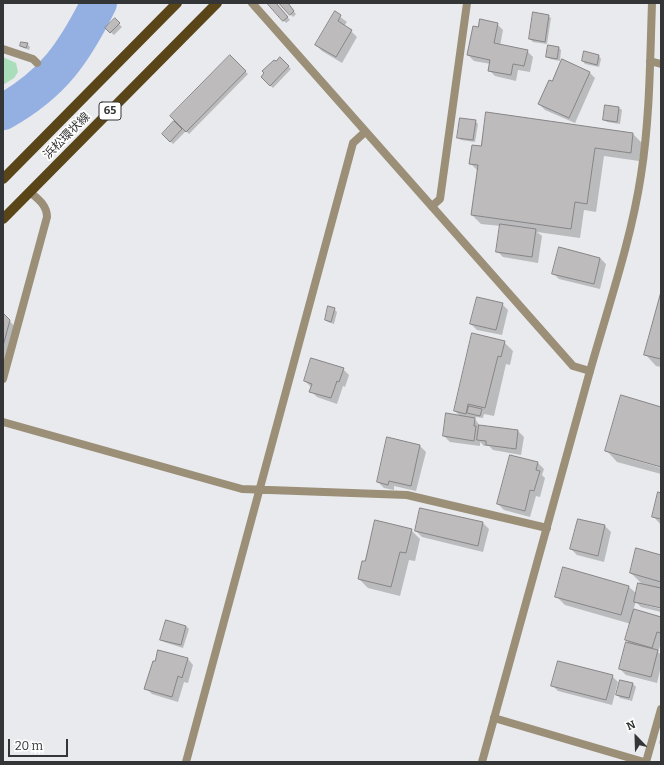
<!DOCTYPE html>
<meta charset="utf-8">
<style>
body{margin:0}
#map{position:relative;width:664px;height:765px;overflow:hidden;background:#e9eaed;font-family:Bitter,serif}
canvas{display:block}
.frame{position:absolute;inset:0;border:4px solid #343536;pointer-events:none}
.north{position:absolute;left:616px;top:717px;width:40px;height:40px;-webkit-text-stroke:3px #fff;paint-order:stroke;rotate:337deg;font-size:11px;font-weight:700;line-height:16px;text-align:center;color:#343536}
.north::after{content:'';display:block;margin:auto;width:14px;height:18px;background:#343536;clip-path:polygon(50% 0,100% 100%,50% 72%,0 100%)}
.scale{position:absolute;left:8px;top:739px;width:60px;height:18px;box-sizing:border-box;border:2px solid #343536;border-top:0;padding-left:5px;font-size:12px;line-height:14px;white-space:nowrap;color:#343536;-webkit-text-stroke:3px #fff;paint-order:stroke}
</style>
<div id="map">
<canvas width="664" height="765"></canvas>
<div class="frame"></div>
<div class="north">N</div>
<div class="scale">20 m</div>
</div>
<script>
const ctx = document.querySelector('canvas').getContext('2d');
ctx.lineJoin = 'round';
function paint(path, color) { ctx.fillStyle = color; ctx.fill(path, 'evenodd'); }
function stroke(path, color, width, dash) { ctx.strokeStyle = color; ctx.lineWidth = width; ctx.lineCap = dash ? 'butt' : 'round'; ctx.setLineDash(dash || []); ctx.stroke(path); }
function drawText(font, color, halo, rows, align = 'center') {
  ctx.font = font + ' Bitter,"Noto Sans JP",serif'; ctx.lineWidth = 3.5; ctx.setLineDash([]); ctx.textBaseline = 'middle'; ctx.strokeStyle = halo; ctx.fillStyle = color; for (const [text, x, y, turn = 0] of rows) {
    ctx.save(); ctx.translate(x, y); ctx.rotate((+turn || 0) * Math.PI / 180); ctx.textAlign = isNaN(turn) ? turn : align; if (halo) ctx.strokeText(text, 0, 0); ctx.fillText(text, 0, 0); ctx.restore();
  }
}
paint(new Path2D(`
 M3 57 16 63 18 72 14 78 3 85Z`), '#aaddb9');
paint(new Path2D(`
 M268 3H275L290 20 286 23Z
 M280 3H287L296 14 293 17Z
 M335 13 347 22 344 26 351 31 357 37 342 63 322 51 316 45Z
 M548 16 551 18 547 44 533 42 530 39Z
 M115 20 122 27 114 35 106 28Z
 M497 24 503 30 500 46 527 51 533 57 530 72 518 70 516 81 495 76 489 70 491 64 474 61 468 55Z
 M27 44 30 47 29 50 24 48 21 46Z
 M559 48 561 50 560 61 550 59 547 57Z
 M599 56 601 59 599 67 585 64 583 61Z
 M230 57 248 74 189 134 186 131 173 144 163 134 176 121Z
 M280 58 291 69 273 88 262 77Z
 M589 72 595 78 575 123 545 110 539 104 552 83Z
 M619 108 622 110 620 124 607 122 604 119Z
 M475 121 478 124 475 142 461 140 458 138Z
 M633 134 642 143 639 161 604 156 596 212 584 210 580 238 537 232 542 236 538 263 503 257 497 251 501 226 481 224 472 215 478 171 470 163 482 147Z
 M600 258 606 264 600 289 559 279 553 273Z
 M661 296V367L656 366 645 354Z
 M502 304 508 310 502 335 477 330 471 324Z
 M334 309 337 312 334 324 328 322 326 320Z
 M3 314 18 330 3 387Z
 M504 342 513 351 510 365 506 364 494 416 484 414 483 418 476 417 475 419 480 426 518 431 524 437 521 455 493 450 489 446H484L480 442V446L450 442 444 436 460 416 455 411Z
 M343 369 349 375 345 387 343 386 337 404 317 397 311 391V387L305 381Z
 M661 408V466L618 453V455L661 468V474L617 462 606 450Z
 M388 438 420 446 426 452 416 491 394 486V490L384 488 378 482Z
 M511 456 538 463 544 469 542 475 545 478 540 497 536 496 530 517 504 510 498 504Z
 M661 494V525L653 516Z
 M421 509 483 523 489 529 483 552 422 537 416 531Z
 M578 520 605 526 611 532 604 562 577 555 571 549Z
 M411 530 420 539 415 561 409 560 400 596 368 588 359 579 366 562Z
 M661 556V607L641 602V604L661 609V612L641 607 636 602 633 610 661 618V643L658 652 661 655V666L657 683 626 675 620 669 631 644 626 640 631 624 565 605 556 596 629 587 637 594 643 585 631 573Z
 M186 626 189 629 183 648 164 642 161 639Z
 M188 659 193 665 188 683 184 682 178 702 152 694 146 688Z
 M612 676 618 682 612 705 558 691 552 685Z
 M620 681 633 684 636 687 632 701 620 698 617 695Z
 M661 736V745L659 743Z`), '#0003');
stroke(new Path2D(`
 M3 112C53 84 74 53 99 3`), '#94afe2', 36);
const building = new Path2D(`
 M267 3H276L288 17 283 21Z
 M279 3H288L294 11 290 15Z
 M335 11 341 15 338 21 352 30 336 57 315 45Z
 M533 12 549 15 545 42 529 39Z
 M115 18 120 23 110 33 105 28Z
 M480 19 498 23 494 43 528 50 524 66 513 64 511 75 488 71 490 60 467 55 473 26 478 27Z
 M21 42 28 43 26 48 20 46Z
 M548 45 559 47 557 59 546 57Z
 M584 51 599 55 597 65 582 61Z
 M230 55 246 71 186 132 170 116Z
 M280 57 289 66 270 86 261 77 264 73 262 71 274 60 276 61Z
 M562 59 590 72 569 118 538 104 549 80 552 81Z
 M605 105 619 107 617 122 603 120Z
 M486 112 633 133 631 153 595 148 587 204 575 202 571 229 471 215 478 165 469 164 472 145 481 146Z
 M460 118 476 120 473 140 457 138Z
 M174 121 182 129 170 142 162 134Z
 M500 224 536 229 532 257 496 252Z
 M559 247 600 258 594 284 552 274Z
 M661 292V359L644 355Z
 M477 297 503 303 496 330 470 324Z
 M328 306 335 308 331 322 325 320Z
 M3 313 10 320 3 346Z
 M472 333 505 341 501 357 498 356 485 408 468 404 466 414 454 411Z
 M311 358 344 368 339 382 337 381 331 398 309 392 312 384 304 381Z
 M621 395 661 407V467L605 451Z
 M469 406 482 409 480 416 467 413Z
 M446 413 475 418 474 426H476L474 441 443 436Z
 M479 425 518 430 516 449 486 445V441L477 440Z
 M387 437 420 445 411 486 389 481 388 485 377 482Z
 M510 455 538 462 536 470 540 471 534 491 530 490 525 511 497 504Z
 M658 492 661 493V519L652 517Z
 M420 508 483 522 478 546 415 531Z
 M578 519 605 525 598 556 570 549Z
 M375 520 412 529 406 553 400 552 391 587 358 579 362 561H365Z
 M636 548 661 555V582L630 573Z
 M563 567 629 586 621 615 555 597Z
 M638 583 661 588V608L634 602Z
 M634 609 661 617V633L657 632 652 648 625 640Z
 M166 620 186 626 181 645 160 640Z
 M626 642 658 650 651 677 619 669Z
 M158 650 188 658 182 678 178 676 172 697 144 689 153 661H155Z
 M558 661 613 675 606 700 551 686Z
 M620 680 633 683 629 698 616 695Z`);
paint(building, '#bdbbbc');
stroke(building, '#878486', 1);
stroke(new Path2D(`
 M3 49 33 59 37 63
 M650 61 661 64
 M432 206 440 199 467 3
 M590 371C608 307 631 241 641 175 650 118 650 60 652 3
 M3 379 47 217C47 205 38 199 30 192
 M3 422 242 489 407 495 547 528
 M494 718 644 762
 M186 762 353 143 365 132
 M646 762 661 709`), '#9b8f78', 8);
stroke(new Path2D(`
 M252 3 573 366 590 371 482 762`), '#9b8f78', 8);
stroke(new Path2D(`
 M3 179 177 3
 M3 219 217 3`), '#5a4518', 10);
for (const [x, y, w] of [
 [110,111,22]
]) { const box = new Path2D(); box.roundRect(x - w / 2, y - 9, w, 18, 3); ctx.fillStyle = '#fff'; ctx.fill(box); stroke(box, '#343536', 1); }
drawText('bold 11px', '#343536', null, [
 ["65",110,111]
]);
drawText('12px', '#343536', '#fff', [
 ["浜松環状線",67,136,-45]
]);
</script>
